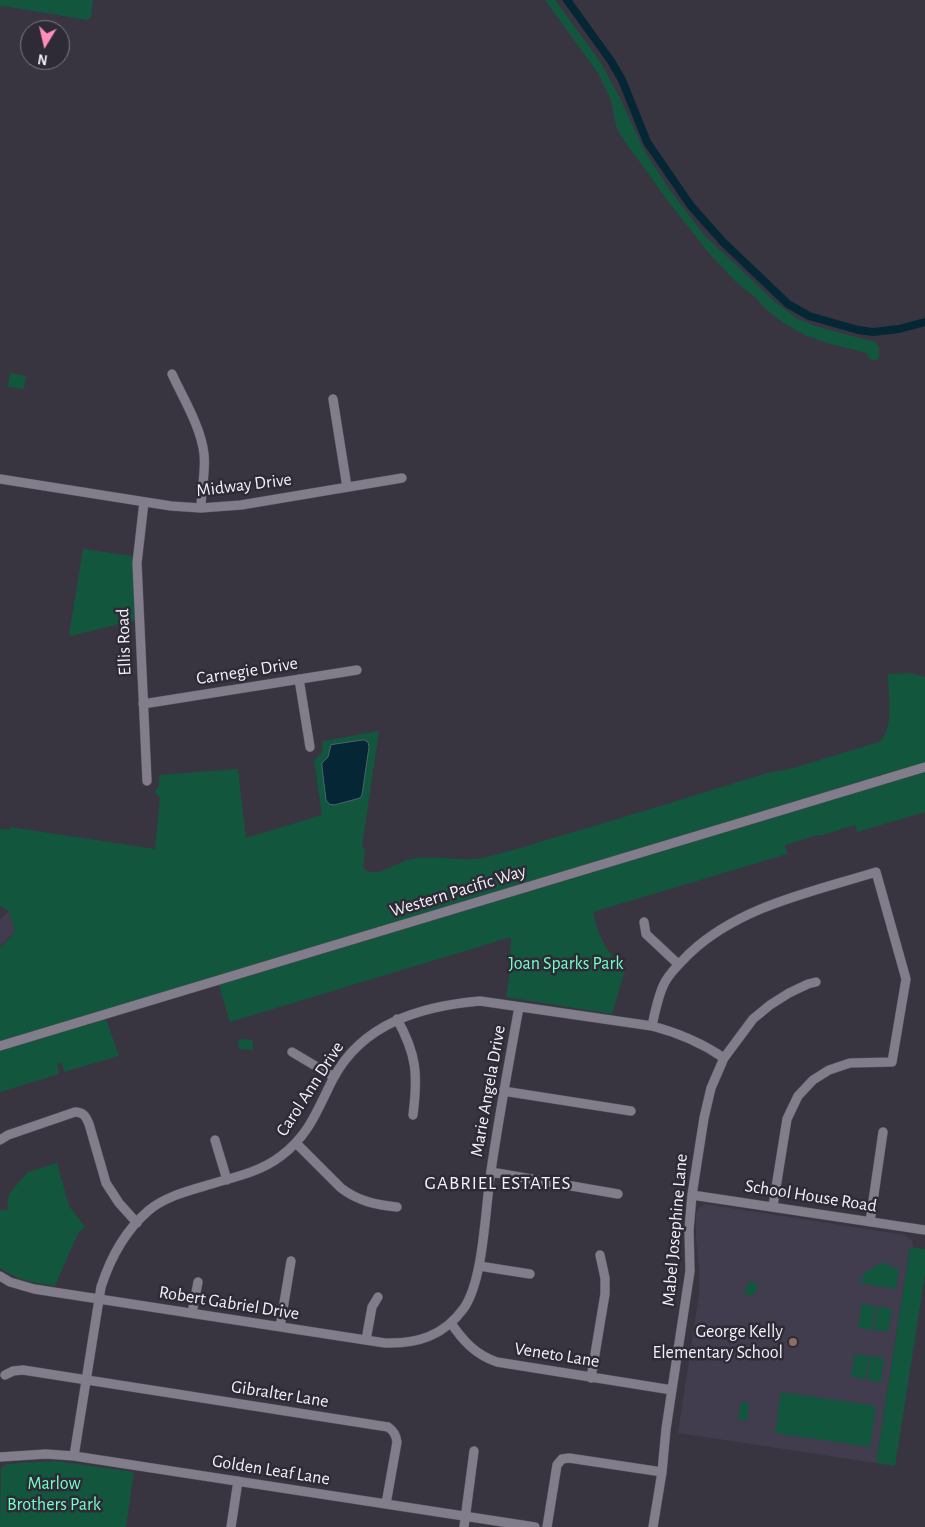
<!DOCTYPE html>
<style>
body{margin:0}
#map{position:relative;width:925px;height:1527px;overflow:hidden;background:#383541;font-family:"Alegreya Sans",sans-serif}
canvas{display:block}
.north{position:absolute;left:20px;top:20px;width:50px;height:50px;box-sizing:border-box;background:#2e2b36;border:1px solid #7c7a84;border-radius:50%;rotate:189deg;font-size:14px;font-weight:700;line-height:20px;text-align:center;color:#f2f0f8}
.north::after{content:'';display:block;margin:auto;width:18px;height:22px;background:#ff8eba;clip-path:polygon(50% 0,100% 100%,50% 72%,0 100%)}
</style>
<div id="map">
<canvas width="925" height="1527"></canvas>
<div class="north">N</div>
</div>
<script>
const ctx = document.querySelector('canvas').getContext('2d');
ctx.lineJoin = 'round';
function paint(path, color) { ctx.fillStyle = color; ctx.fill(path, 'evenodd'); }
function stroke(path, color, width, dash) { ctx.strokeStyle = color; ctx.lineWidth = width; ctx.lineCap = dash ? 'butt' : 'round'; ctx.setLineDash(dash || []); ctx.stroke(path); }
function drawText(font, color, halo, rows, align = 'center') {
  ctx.font = font + ' "Alegreya Sans",sans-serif'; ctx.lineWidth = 5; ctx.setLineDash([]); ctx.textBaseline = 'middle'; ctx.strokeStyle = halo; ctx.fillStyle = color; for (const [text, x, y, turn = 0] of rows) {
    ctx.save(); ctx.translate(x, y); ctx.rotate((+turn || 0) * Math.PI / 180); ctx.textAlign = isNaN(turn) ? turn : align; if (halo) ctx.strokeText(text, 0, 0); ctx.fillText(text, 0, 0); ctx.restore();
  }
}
paint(new Path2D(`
 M9 911 15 932 0 946V920Z
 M705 1204 905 1235 912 1240 913 1248 910 1247 876 1463 678 1433 699 1295V1268L696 1239V1213L699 1208Z`), '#413c4e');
paint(new Path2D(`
 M0 0H93L91 17 88 20 4 6 0 7Z
 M545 0H555L601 63 620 98 645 152 670 190 704 235 775 302 796 318 815 326 875 342 879 347V357L876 361 870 359 866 353 860 351 827 343 805 335 782 322 767 310 755 297 736 282 708 252 671 205 623 139 616 126 611 100 598 73Z
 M10 373 26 376 24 389 8 387Z
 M83 549 132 556 135 620 71 636 69 635Z
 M911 673 925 677V764L0 1044V948L15 932 9 911 0 906V829L10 830V827L155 849 160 797 154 792 159 786V775L238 769 246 838 322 815 314 760 322 753 323 741 379 731 362 846 365 850 363 868C374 881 398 861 412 859 437 854 461 863 487 857 512 851 536 843 560 836 629 816 698 794 767 773L790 769 879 742C895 730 888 693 888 674Z
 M925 772V812L857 832 855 825 819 836 818 835 785 845 787 854 593 912C600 940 605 950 625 970L612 1014 506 997 509 978 511 937 230 1022 219 985Z
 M106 1019 119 1056 64 1072 62 1063 57 1064 59 1074 0 1092V1051Z
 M246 1039 253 1041V1050L239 1049 238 1040Z
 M57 1163 69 1206 85 1227 78 1233 55 1286C35 1283 17 1280 0 1268V1210H7L9 1194 28 1172Z
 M910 1247 925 1249V1274L895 1466 876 1463Z
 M884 1262 894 1268 899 1267 896 1289 861 1283C862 1273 866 1270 875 1268L877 1264Z
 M749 1281 758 1284 755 1294 751 1296 744 1294Z
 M862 1304 876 1306 872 1330 858 1328Z
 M878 1306 892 1309 888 1332 874 1330Z
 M855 1354 869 1356 865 1379 851 1377Z
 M870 1356 884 1358 881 1382 867 1380Z
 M781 1392 876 1406 870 1447 775 1433Z
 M741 1402 749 1403 747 1421 738 1420Z
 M56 1461 134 1472 126 1527H0L1 1468 7 1464Z`), '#13563e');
const water = new Path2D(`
 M364 740 368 742 369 747 362 795 360 798 334 805 329 804 326 800 322 767V763L328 757 331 745Z`);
paint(water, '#042635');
stroke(water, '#4b6370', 1);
stroke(new Path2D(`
 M567 0 611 61 622 80 647 142 691 206 723 242 788 304 809 316 858 330 873 332 899 329 925 322`), '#042635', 8);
const minor = new Path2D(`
 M172 374C183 398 201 427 204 454 206 472 201 490 201 508
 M333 399 347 487
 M0 479 171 506 201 508 241 505 402 478
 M144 502 137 563 147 781
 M299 679 310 747
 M143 704 357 670
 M644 922 646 934 678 964
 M397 1019C417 1055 418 1075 413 1115
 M652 1026C655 1012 658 995 665 982 671 971 681 962 690 953 740 906 812 892 876 872L906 979 892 1062 850 1063 829 1070 813 1080 798 1096 787 1119 773 1206
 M0 1046 925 767
 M292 1052 334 1077
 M503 1091 631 1111
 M0 1140 8 1135 75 1112C84 1112 86 1117 89 1124L106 1183 119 1203 137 1223
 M215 1140 227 1180
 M297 1144 341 1188C358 1201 376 1205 397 1207
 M491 1172 618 1194
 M692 1195 925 1230
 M870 1222 883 1132
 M479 1266 530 1274
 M0 1276 10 1282 34 1289 385 1343C417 1344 444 1336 464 1308 484 1279 485 1208 491 1171 499 1116 509 1062 519 1007
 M192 1313 198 1282
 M451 1323C463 1341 476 1355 497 1362L672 1390
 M280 1327 291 1261
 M366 1340 372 1307 378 1297
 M5 1375 13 1371 23 1370 388 1427C394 1431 396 1435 397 1442L386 1504
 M591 1378 605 1294V1278L600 1255
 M74 1456 101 1287C110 1259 125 1231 148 1211 166 1195 196 1189 218 1182 240 1176 263 1170 281 1156 310 1134 317 1110 333 1079 362 1023 422 1006 480 1001L652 1026C679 1033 702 1043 724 1058
 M0 1457 46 1454 74 1456 535 1527
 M231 1527 238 1481
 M464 1527 474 1451
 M547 1527 557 1465 562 1459 569 1458 662 1472
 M653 1527 662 1472 666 1429 690 1271 689 1230 692 1195 704 1118 711 1088 724 1058 753 1019 770 1005 789 993 808 984 816 982`);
stroke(minor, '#57535d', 10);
stroke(minor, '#817d8b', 9);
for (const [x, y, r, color] of [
 [793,1342,5,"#8d6e63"]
]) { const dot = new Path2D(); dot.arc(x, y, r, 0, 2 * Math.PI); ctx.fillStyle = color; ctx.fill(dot); stroke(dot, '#2e2b36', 2); }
drawText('18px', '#f2f0f8', '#2e2b36', [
 ["Midway Drive",244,485,-7],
 ["Ellis Road",124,642,-92],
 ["Carnegie Drive",247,671,-9],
 ["Western Pacific Way",458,891,-17],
 ["Carol Ann Drive",310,1089,-57],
 ["Marie Angela Drive",488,1091,-80],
 ["School House Road",811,1196,9],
 ["Mabel Josephine Lane",675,1230,-85],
 ["Robert Gabriel Drive",229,1303,9],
 ["Veneto Lane",557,1355,9],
 ["Gibralter Lane",280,1394,9],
 ["Golden Leaf Lane",271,1470,9]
]);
drawText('18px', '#72ffc8', '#2e2b36', [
 ["Joan Sparks Park",566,964],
 ["Marlow",54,1484],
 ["Brothers Park",54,1505]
]);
drawText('18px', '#f2f0f8', '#2e2b36', [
 ["George Kelly",783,1332],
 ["Elementary School",783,1353]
], 'right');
ctx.letterSpacing = '1px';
drawText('19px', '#f2f0f8', '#2e2b36', [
 ["GABRIEL ESTATES",498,1183]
]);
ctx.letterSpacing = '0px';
</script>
